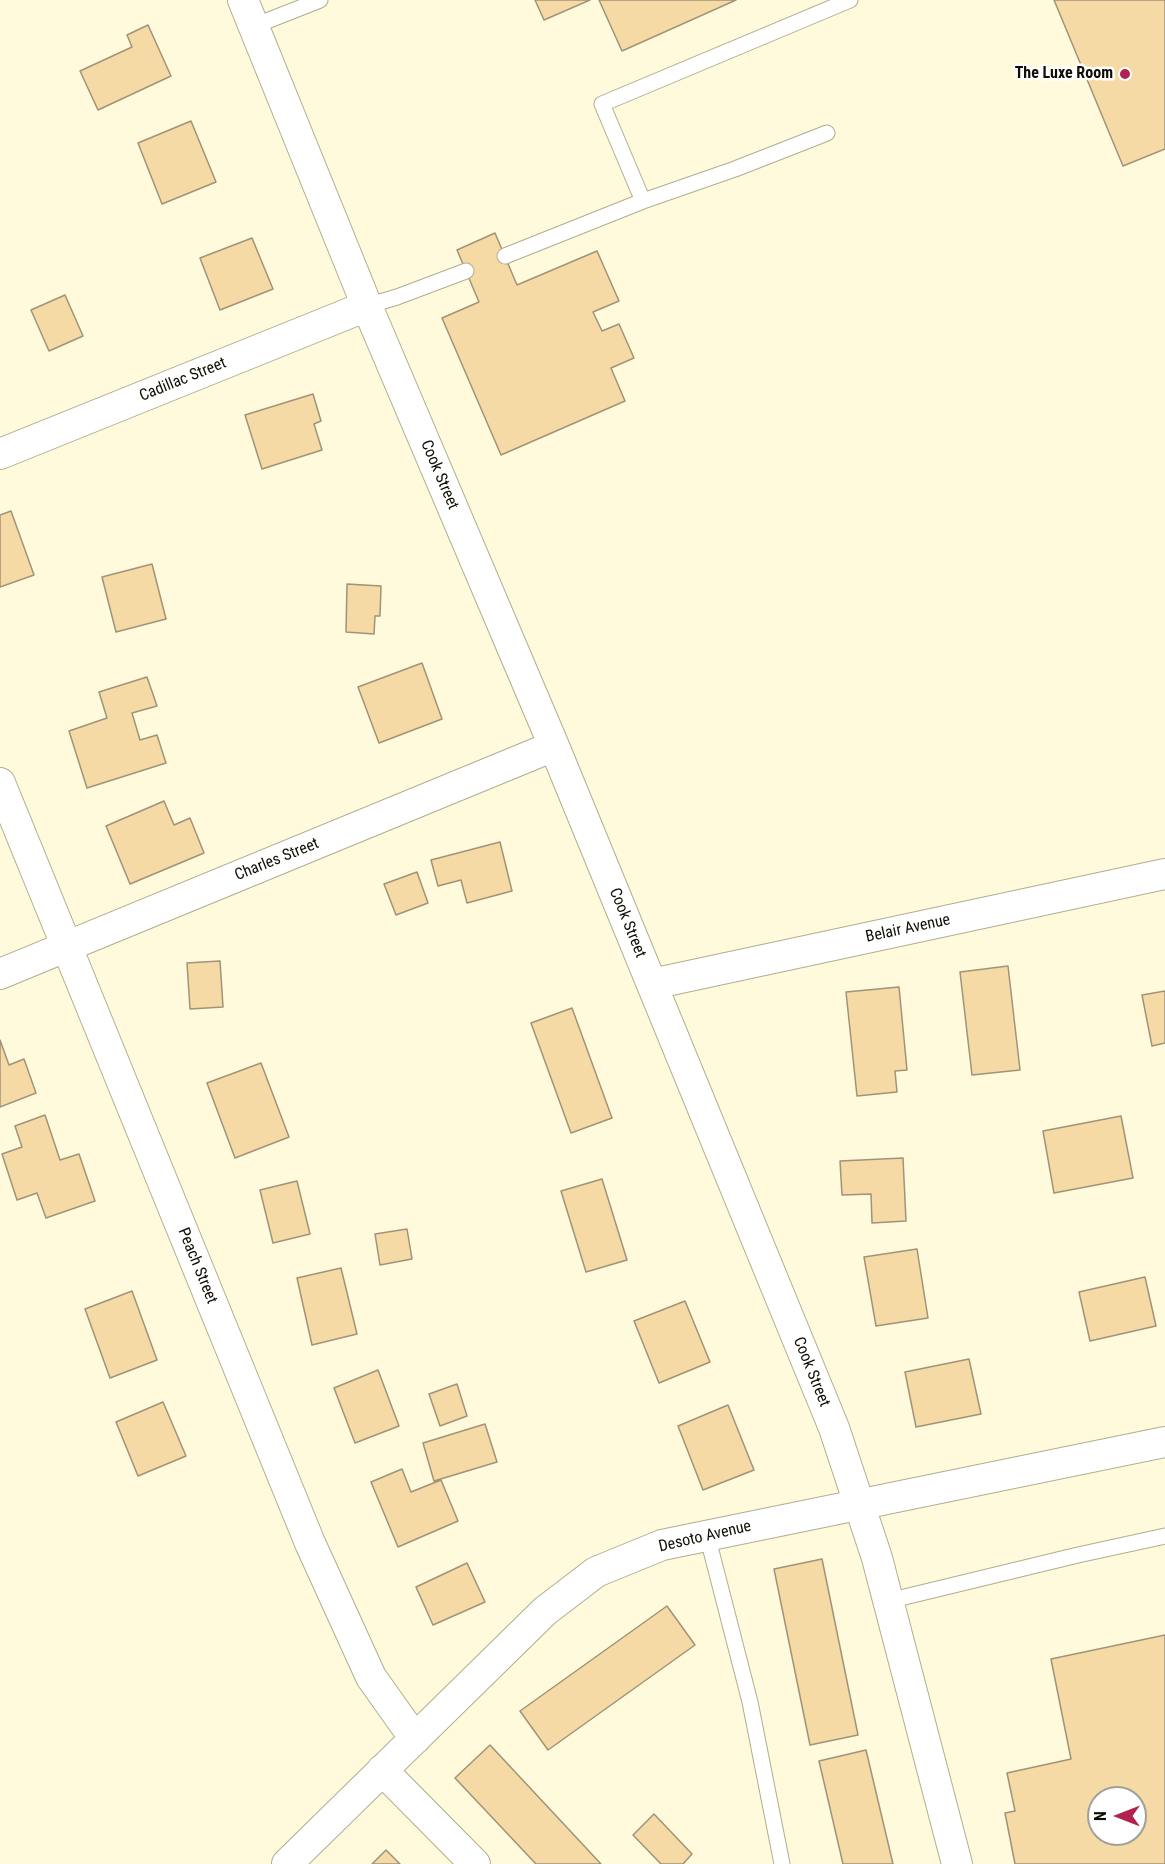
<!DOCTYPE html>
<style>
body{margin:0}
#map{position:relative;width:1165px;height:1864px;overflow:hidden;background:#fefadb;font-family:"Roboto Condensed",sans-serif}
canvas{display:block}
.north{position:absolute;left:1087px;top:1786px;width:60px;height:60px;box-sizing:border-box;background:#fff;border:2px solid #9f9f9b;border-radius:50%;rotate:270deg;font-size:16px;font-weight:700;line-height:24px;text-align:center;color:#100e05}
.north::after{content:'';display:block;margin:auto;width:21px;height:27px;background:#b2214f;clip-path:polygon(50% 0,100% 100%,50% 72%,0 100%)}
</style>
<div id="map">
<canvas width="1165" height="1864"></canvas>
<div class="north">N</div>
</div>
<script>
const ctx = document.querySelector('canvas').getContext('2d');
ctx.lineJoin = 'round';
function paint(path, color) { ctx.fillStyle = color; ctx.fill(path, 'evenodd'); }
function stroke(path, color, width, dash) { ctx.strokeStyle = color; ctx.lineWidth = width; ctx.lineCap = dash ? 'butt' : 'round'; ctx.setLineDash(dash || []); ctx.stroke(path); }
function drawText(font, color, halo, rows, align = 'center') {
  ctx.font = font + ' "Roboto Condensed",sans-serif'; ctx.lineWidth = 5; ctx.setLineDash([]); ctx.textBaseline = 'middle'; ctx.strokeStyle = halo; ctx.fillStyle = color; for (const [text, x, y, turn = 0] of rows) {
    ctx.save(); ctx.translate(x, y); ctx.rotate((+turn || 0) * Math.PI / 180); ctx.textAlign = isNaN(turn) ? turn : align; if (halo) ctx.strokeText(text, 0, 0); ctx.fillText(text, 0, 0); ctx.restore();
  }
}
const building = new Path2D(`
 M535 0H590L544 20Z
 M599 0H736L622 51Z
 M1054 0H1165V149L1123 166Z
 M148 25 171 76 98 110 80 71 132 47 127 35Z
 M191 121 216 182 162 204 138 143Z
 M495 233 517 285 597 251 619 301 593 312 602 331 619 324 634 358 611 368 625 401 501 455 442 318 479 302 457 250Z
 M252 238 273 289 220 310 200 258Z
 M65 295 83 336 49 351 31 310Z
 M313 394 321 421 314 424 322 450 262 469 245 415Z
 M11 511 34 575 0 587V515Z
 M152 564 166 619 116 632 102 577Z
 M347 584 381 586 380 616H375L374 634 346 632Z
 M422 663 442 719 379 743 358 687Z
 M147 677 157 706 132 713 140 740 157 735 166 763 87 788 69 731 107 718 99 692Z
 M164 801 174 825 190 818 204 853 130 884 106 826Z
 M500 842 512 891 467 903 461 880 438 886 431 860Z
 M417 872 428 903 396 915 384 884Z
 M220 961 223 1007 190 1009 187 963Z
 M1008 966 1020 1070 972 1075 960 972Z
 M899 987 907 1070 895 1071 897 1092 857 1096 846 992Z
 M1165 991V1043L1152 1046 1142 995Z
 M572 1008 612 1118 571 1133 531 1023Z
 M0 1040 9 1065 24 1059 36 1093 0 1107Z
 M261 1063 289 1137 235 1158 207 1083Z
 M45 1115 60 1160 79 1154 95 1201 46 1218 37 1193 17 1200 2 1154 22 1147 15 1126Z
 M1121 1116 1133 1178 1054 1193 1043 1131Z
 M903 1158 906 1221 872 1223 871 1194 842 1195 840 1161Z
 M602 1179 627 1260 586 1272 561 1191Z
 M297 1181 310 1234 273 1243 260 1190Z
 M407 1229 412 1259 380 1265 375 1234Z
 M917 1249 928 1318 876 1326 864 1257Z
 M341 1268 357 1334 312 1345 297 1278Z
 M1145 1277 1156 1326 1090 1341 1079 1292Z
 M132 1291 157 1360 110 1378 85 1309Z
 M685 1301 710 1362 659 1383 634 1321Z
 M969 1359 981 1414 916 1427 905 1372Z
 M378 1370 399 1426 355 1443 334 1388Z
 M457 1384 467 1416 440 1426 429 1394Z
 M163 1402 186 1456 138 1476 116 1422Z
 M728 1405 754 1470 703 1490 678 1426Z
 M485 1424 497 1462 434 1481 423 1443Z
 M402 1469 411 1492 441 1480 458 1521 398 1547 371 1482Z
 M822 1559 858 1735 810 1745 774 1569Z
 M467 1563 485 1602 433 1625 416 1587Z
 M667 1606 695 1645 548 1750 520 1711Z
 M1165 1635V1864H1015L1005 1813 1015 1811 1007 1773 1071 1759 1051 1659ZM1099 1798H1135V1834H1099Z
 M490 1745 601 1864H536L455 1778Z
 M866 1750 893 1864H843L819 1761Z
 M654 1814 692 1854 683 1864H661L633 1835Z
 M386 1850 400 1864H372Z`);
paint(building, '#f6daa5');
stroke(building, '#a19379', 1.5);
const service = new Path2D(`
 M254 26 320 0
 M643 201 602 104 850 0
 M505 256 643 201 735 169 827 133
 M367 306 397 297 466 271
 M707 1535 750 1702 782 1864
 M888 1601 1078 1555 1165 1536`);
const minor = new Path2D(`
 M243 0 367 306 554 746 834 1428 877 1558 957 1864
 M0 454 367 306
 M0 783 310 1543 371 1677 415 1739
 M0 974 554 746
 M652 984 1165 874
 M382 1770 475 1864
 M287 1864 545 1611 596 1572 662 1545 1165 1442`);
stroke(service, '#b1ad90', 17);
stroke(minor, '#b1ad90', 32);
stroke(service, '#fff', 15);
stroke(minor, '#fff', 30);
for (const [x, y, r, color] of [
 [1125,74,6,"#b2214f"]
]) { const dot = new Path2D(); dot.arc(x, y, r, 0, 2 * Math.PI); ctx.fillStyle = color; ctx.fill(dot); stroke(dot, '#fff', 2); }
drawText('bold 16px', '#100e05', '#fff', [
 ["The Luxe Room",1113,74]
], 'right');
drawText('16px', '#100e05', '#fff', [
 ["Cadillac Street",183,380,-22],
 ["Cook Street",439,475,67],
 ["Charles Street",277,860,-22],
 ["Cook Street",627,923,68],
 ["Belair Avenue",908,929,-12],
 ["Peach Street",197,1266,68],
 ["Cook Street",811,1372,68],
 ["Desoto Avenue",705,1537,-13]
]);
</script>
